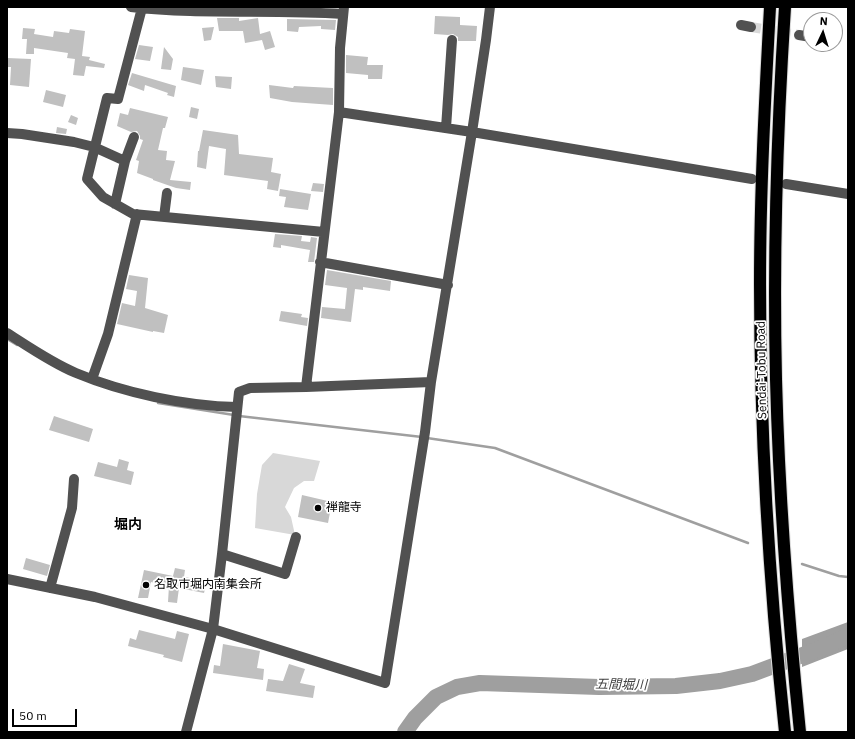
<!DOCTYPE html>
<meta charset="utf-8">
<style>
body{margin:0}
#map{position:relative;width:855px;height:739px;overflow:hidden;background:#fff;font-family:"IBM Plex Sans",sans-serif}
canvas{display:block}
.frame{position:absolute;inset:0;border:8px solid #000;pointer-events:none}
.north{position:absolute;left:803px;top:12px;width:40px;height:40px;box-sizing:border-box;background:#fff;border:1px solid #999;border-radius:50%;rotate:4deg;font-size:11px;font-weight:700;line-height:16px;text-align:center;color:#000}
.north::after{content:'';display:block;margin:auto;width:14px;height:18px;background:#000;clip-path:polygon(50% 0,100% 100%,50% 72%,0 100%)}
.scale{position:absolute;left:12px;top:709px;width:65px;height:18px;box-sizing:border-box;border:2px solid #000;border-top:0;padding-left:5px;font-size:12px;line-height:14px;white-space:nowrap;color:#000;-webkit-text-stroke:3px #fff;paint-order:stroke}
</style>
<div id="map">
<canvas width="855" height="739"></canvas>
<div class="frame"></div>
<div class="north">N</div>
<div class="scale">50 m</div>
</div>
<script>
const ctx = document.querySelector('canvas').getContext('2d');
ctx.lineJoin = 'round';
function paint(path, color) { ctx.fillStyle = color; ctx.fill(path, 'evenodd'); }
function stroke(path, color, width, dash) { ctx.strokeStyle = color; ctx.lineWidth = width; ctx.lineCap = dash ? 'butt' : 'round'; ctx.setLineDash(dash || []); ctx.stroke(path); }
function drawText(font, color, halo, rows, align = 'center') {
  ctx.font = font + ' "IBM Plex Sans","Noto Sans JP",sans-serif'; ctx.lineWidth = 3.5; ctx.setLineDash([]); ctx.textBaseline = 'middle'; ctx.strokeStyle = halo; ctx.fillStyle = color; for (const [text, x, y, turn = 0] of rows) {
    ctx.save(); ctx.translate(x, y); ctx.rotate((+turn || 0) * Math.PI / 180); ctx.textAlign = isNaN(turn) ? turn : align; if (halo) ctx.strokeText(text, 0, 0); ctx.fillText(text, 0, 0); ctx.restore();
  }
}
paint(new Path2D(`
 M273 453 320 461 314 481H304L294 488 285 507 291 517 295 535 255 528 257 494 262 465Z`), '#d8d8d8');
paint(new Path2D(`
 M848 622V649L802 667V639Z`), '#9f9f9f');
stroke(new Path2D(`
 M7 339 17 345
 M158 403 234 415
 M239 416 422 437
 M427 438 495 448 748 543
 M802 564 839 576 848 577`), '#9f9f9f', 2.5);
stroke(new Path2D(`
 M405 732 415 718 436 697 457 687 480 683 599 687 676 686 720 681 752 674 824 647 848 636`), '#9f9f9f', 16);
paint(new Path2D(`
 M435 16 460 17V25L477 26 476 41H458V37L453 34 448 35 434 34Z
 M217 18H239V21L258 18 260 34 270 31 275 47 265 50 262 40 245 43 243 31H219Z
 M287 19 336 20 335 30 321 29V26L299 27 298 32 287 31Z
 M214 27 211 40 204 41 202 28Z
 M23 28 35 29 34 34 53 37 54 31 69 33 70 29 85 31 82 56 90 57 89 60 105 64 104 68 86 66 84 76 73 75 75 59 67 58 68 53 34 48V54H26L27 39H22Z
 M139 45 153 47 150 61 135 59Z
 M164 47 173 59 171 70 161 69Z
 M346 55 368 57 367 65H383L382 79H368V75L346 73Z
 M7 58 31 59 29 87 10 85 11 67H7Z
 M183 67 204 70 201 85 181 80Z
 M132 73 176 86 174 97 167 95 168 93 145 85 144 91 128 85Z
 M215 76 232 77 231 89 216 87Z
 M269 85 293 88 294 86 333 88V105L292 102 270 98Z
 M46 90 66 95 63 107 43 102Z
 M191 107 199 109 197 119 189 117Z
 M130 108 168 117 165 128H163L158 150 167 151 166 160 175 161 170 180 191 182 190 190 176 188 153 180V179L137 173 139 161 136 160 143 140 140 139V136L137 131 131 132 117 126 120 113 128 115Z
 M71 115 78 118 76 125 68 122Z
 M57 127 67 129 66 134 56 133Z
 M203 130 238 135 239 154 273 158 271 172 281 174 278 191 267 189 268 181 224 175 226 149 209 146 206 169 197 167 198 151H199Z
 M313 183 324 184 323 192 311 191Z
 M280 189 311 194 308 210 284 207 286 197 279 196Z
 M275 234 302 236 301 241 310 242 311 237 317 238 314 262H308L310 250 281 245V248L273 247Z
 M327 270 391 281 390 291 363 287V290L355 289 351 322 321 318 322 307 345 309 347 288 325 285Z
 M129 275 148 278 145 308 168 315 164 333 153 331V332L117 324 122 303 135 306 137 291 126 289Z
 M281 311 302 314 301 317 308 318 307 326 279 321Z
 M54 416 93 429 89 442 49 430Z
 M119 459 129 462 127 470 134 472 131 485 94 476 98 462 117 467Z
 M302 495 332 502 328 523 298 517Z
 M26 558 50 565 47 576 23 569Z
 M175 568 185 570 184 577 207 581 204 593 179 588 177 603 168 602 169 586 151 582 148 598H138L144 570 173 576Z
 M139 630 175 639 177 631 189 634 182 662 163 657 164 655 128 646 130 638 136 640Z
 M223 644 260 651 257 668 264 669 263 680 213 673 214 665 220 666Z
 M289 664 305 669 300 683 315 686 313 698 266 691 268 679 283 681Z`), '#c0c0c0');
stroke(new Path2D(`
 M751 27 799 35`), '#d9d9d9', 10, [10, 5]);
const highway = new Path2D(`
 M770 7C765 99 760 192 760 284 760 434 769 583 785 732
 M785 7C777 131 773 255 776 379 779 497 788 615 800 732`);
stroke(highway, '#dbdbdb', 14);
stroke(new Path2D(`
 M131 7C201 15 273 9 343 14
 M142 8 118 99 107 98 87 179 103 197 133 214 324 232
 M741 25 751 27
 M799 35 811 37
 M339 112 472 132 752 179
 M446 128 452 40
 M7 133 22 134 74 142 94 147 125 161 134 137
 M786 184 848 194
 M115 204 125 161
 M164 217 167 193
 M320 262 448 285
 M7 333C29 347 52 363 76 373 124 393 185 406 237 407
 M92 379 108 334 137 214
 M306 387 339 112 340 48 344 7
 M222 554 285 574 296 537
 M7 579 95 597 213 629 385 683 425 432 431 382 472 132 486 40 490 7
 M50 588 72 508 74 479
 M186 732 213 629 222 554 239 392 250 388 306 387 431 382`), '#515151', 10);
stroke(highway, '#000', 12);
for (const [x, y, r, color] of [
 [318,508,4,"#000"],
 [146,585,4,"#000"]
]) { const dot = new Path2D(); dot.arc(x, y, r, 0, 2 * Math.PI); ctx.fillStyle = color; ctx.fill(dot); stroke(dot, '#fff', 1.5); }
drawText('12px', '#000', '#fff', [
 ["Sendai-Tobu Road",762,370,-91]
]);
drawText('12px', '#000', '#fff', [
 ["禅龍寺",326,508],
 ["名取市堀内南集会所",154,585]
], 'left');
drawText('italic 13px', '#404040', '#fff', [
 ["五間堀川",621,685,1]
]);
drawText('bold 14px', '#000', '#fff', [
 ["堀内",128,525]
]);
</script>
